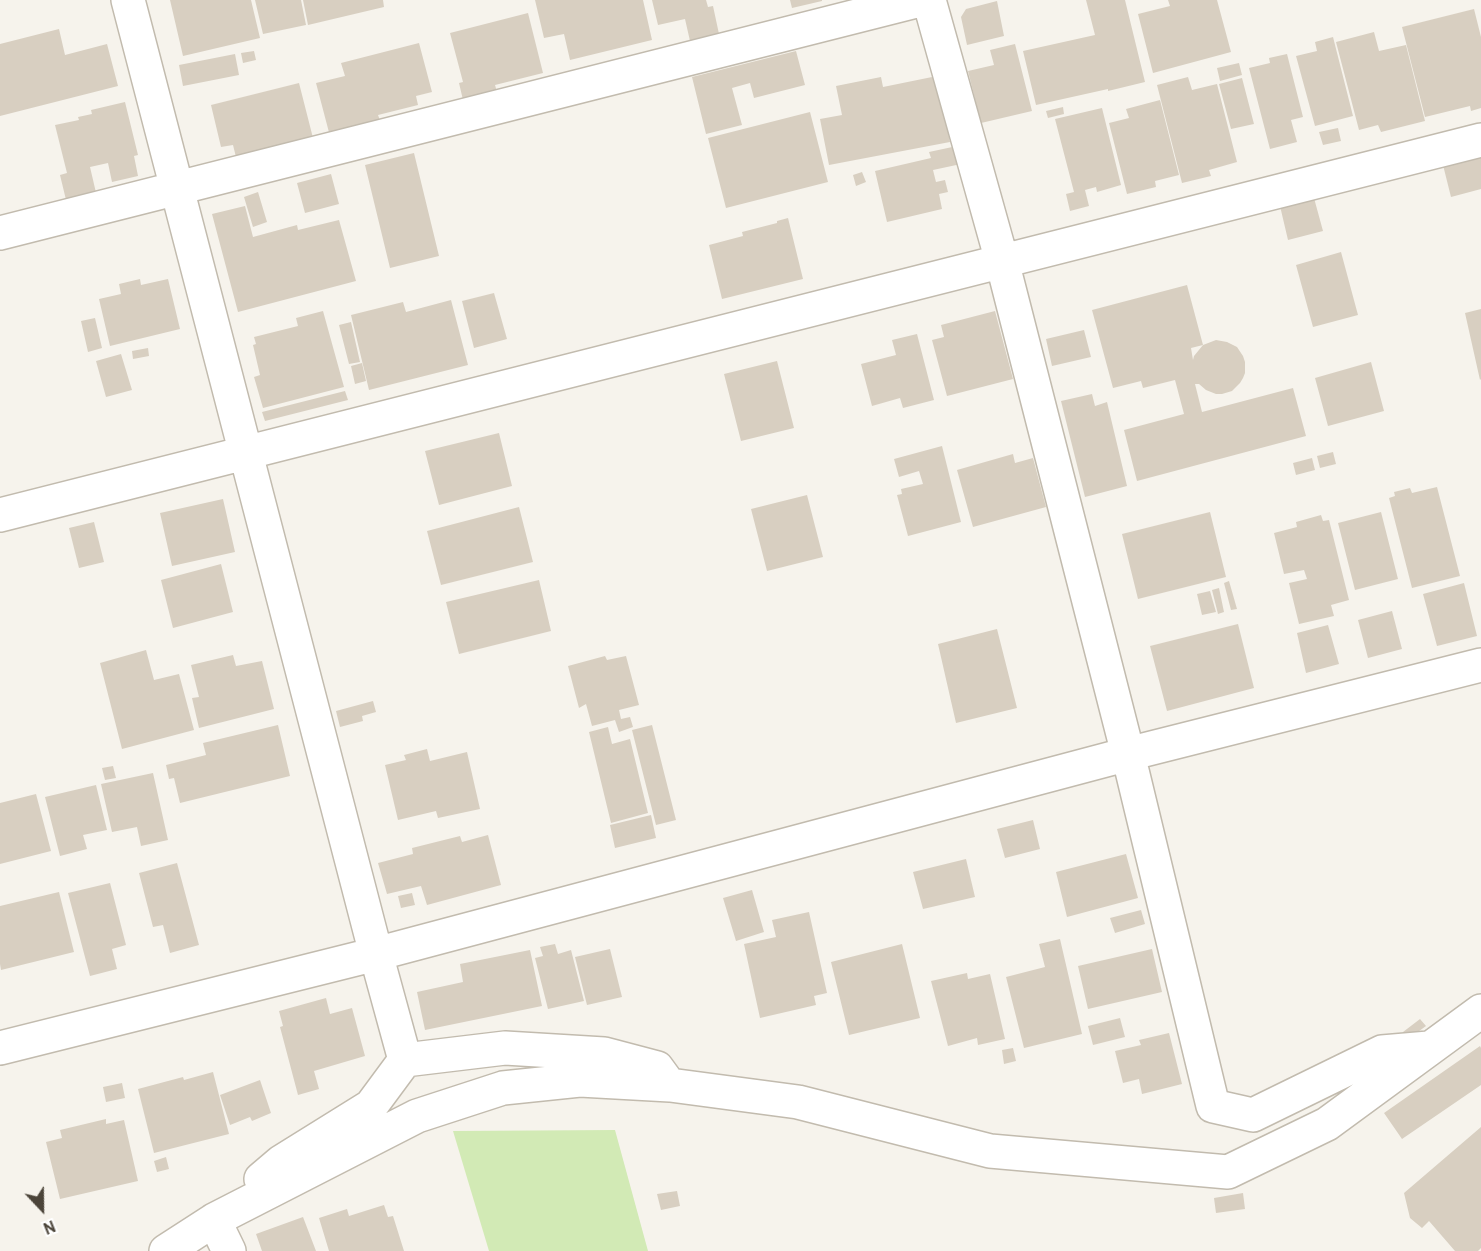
<!DOCTYPE html>
<style>
body{margin:0}
#map{position:relative;width:1481px;height:1251px;overflow:hidden;background:#f6f3ec;font-family:Overpass,sans-serif}
canvas{display:block}
.north{position:absolute;left:12px;top:1179px;width:60px;height:60px;-webkit-text-stroke:4px #fff;paint-order:stroke;rotate:158deg;font-size:16px;font-weight:700;line-height:24px;text-align:center;color:#4b4439}
.north::after{content:'';display:block;margin:auto;width:21px;height:27px;background:#4b4439;clip-path:polygon(50% 0,100% 100%,50% 72%,0 100%)}
</style>
<div id="map">
<canvas width="1481" height="1251"></canvas>
<div class="north">N</div>
</div>
<script>
const ctx = document.querySelector('canvas').getContext('2d');
ctx.lineJoin = 'round';
function paint(path, color) { ctx.fillStyle = color; ctx.fill(path, 'evenodd'); }
function stroke(path, color, width, dash) { ctx.strokeStyle = color; ctx.lineWidth = width; ctx.lineCap = dash ? 'butt' : 'round'; ctx.setLineDash(dash || []); ctx.stroke(path); }
paint(new Path2D(`
 M615 1130 648 1251H489L453 1131Z`), '#d2eab5');
paint(new Path2D(`
 M170 0H251L260 38 183 56Z
 M255 0H301L306 25 263 34Z
 M303 0H383L384 7 308 25Z
 M535 0H643L652 40 570 60 564 34 544 38Z
 M652 0H706L708 7 713 6 719 34 690 41 685 19 658 25Z
 M790 0H822V1L792 8Z
 M1086 0H1125L1145 82 1108 91V89L1036 105 1023 51 1095 35Z
 M1168 0H1217L1231 52 1153 73 1138 14 1170 6Z
 M997 1 1004 36 967 45 961 17 966 9Z
 M1474 9 1481 37V108L1471 111 1470 106 1425 117 1402 27Z
 M528 13 543 73 495 85 497 92 463 100 459 83 463 82 450 33Z
 M59 29 65 55 107 44 118 86 0 116V44Z
 M1374 32 1379 51 1406 45 1425 121 1381 132 1378 125 1359 130 1336 42Z
 M1333 37 1353 116 1315 126 1296 56 1317 51 1315 42Z
 M419 43 432 92 416 96 418 105 378 115 382 126 331 140 316 83 345 76 341 63Z
 M1015 44 1032 111 981 123 968 71 994 65 990 50Z
 M254 51 256 60 243 63 241 53Z
 M796 51 805 85 754 98 750 83 732 88 742 125 706 134 692 77Z
 M235 54 239 75 183 86 179 65Z
 M1287 54 1303 117 1291 120 1297 142 1270 149 1249 68 1270 63 1269 58Z
 M1239 63 1242 75 1220 81 1217 68Z
 M937 76 950 142 829 165 820 119 842 115 836 86 881 77 883 87Z
 M1188 77 1192 90 1217 84 1237 162 1209 170 1211 176 1182 183 1157 85Z
 M1242 78 1254 124 1231 129 1219 84Z
 M299 83 313 138 236 157 233 145 221 147 211 105Z
 M1160 100 1179 175 1155 181 1156 187 1127 194 1109 123 1129 118 1126 109Z
 M125 102 138 155 134 156 138 176 112 182 108 163 90 167 97 197 67 204 60 175 67 173 55 125 79 120 78 117 92 114 91 110Z
 M1063 107 1064 114 1048 118 1046 111Z
 M1102 108 1121 185 1097 192 1096 187 1085 190 1089 206 1070 211 1066 194 1074 192 1055 119Z
 M810 112 828 182 726 208 708 138Z
 M1338 128 1341 141 1323 145 1319 132Z
 M957 146 961 164 933 170 936 182 945 180 948 192 939 194 942 209 887 222 875 171 931 158 929 152Z
 M414 153 439 256 390 268 365 165Z
 M1481 154V189L1451 197 1443 165Z
 M862 172 866 182 856 186 853 175Z
 M331 174 339 204 305 213 297 183Z
 M258 192 267 222 253 227 244 197Z
 M1314 198 1323 231 1288 240 1280 206Z
 M245 206 253 237 297 225 298 230 339 220 356 281 238 312 212 214Z
 M788 218 803 279 722 299 709 245 743 236 742 232 777 223V221Z
 M1341 252 1358 315 1313 327 1296 265Z
 M140 279 141 285 168 279 180 329 110 346 99 299 121 294 119 284Z
 M1187 285 1203 345 1216 340 1227 342 1237 347 1243 356 1245 362V373L1243 378 1240 383 1232 391 1222 394H1216L1206 390 1199 384H1195L1202 412 1293 388 1306 436 1137 481 1124 430 1184 414 1175 380 1143 388 1141 381 1113 388 1092 310ZM1203 345 1194 356 1193 360 1191 348Z
 M494 293 507 339 474 348 462 301Z
 M451 300 468 365 369 390 351 315 403 302 406 312Z
 M1481 309V379L1480 380 1465 313Z
 M323 311 344 387 263 408 254 377 260 375 253 345 256 344 254 337 298 326 296 318Z
 M995 311 1013 379 947 396 932 340 944 337 941 325Z
 M95 318 102 348 88 352 81 321Z
 M351 322 360 362 349 364 339 325Z
 M1084 330 1091 357 1052 366 1046 339Z
 M917 334 934 400 903 408 900 398 872 406 861 364 896 355 892 340Z
 M148 348 149 356 133 359 132 351Z
 M121 354 132 390 106 397 96 361Z
 M777 361 794 428 741 441 724 374Z
 M1371 362 1384 411 1328 426 1315 378Z
 M362 363 366 381 355 384 351 366Z
 M345 391 348 400 265 421 262 412Z
 M1092 394 1095 406 1107 402 1127 486 1085 497 1061 401Z
 M499 433 512 486 439 505 425 451Z
 M942 446 961 522 908 536 897 495 902 494 901 489 923 484 919 471 899 477 894 459Z
 M1333 452 1336 464 1320 468 1317 456Z
 M1013 454 1015 463 1033 458 1046 507 973 527 957 470Z
 M1312 458 1315 470 1296 475 1293 463Z
 M1437 487 1460 576 1412 588 1389 498 1395 496 1394 492 1410 488 1412 493Z
 M807 495 823 557 767 571 751 509Z
 M223 499 235 552 172 566 160 513Z
 M519 507 533 562 441 585 427 531Z
 M1210 512 1226 577 1138 599 1122 534Z
 M1381 512 1398 579 1355 590 1338 523Z
 M1321 515 1323 521 1329 520 1349 600 1331 605 1334 616 1299 624 1289 583 1307 579 1304 570 1284 574 1274 533 1297 527 1296 522Z
 M94 522 104 562 79 568 69 528Z
 M221 564 233 612 173 628 161 580Z
 M539 580 551 631 459 654 446 602Z
 M1229 581 1237 609 1231 610 1224 583Z
 M1464 583 1477 636 1437 646 1423 594Z
 M1219 588 1224 612 1218 614 1212 590Z
 M1210 591 1216 612 1202 615 1197 594Z
 M1392 611 1402 649 1368 658 1358 620Z
 M1238 624 1254 688 1167 711 1150 646Z
 M1328 625 1339 664 1306 673 1297 633Z
 M997 629 1017 708 956 723 938 644Z
 M146 650 154 680 179 674 194 730 122 749 100 663Z
 M233 655 236 666 262 661 274 709 199 728 192 698 199 697 191 665Z
 M605 656 607 660 626 656 639 705 619 710 621 719 630 717 633 727 619 732 615 720 592 726 586 704 579 708 568 666Z
 M373 701 376 712 362 716 363 721 340 727 336 711Z
 M278 725 290 776 180 803 174 778 169 779 166 765 206 755 203 743Z
 M652 725 676 820 656 825 632 730Z
 M608 727 612 744 630 739 648 813 611 823 589 732Z
 M427 749 430 761 467 752 480 809 438 818 436 811 398 820 385 765 406 760 404 755Z
 M113 766 116 778 105 780 102 768Z
 M153 773 168 840 141 846 137 827 112 832 101 784Z
 M96 785 107 830 83 835 87 849 60 856 45 797Z
 M36 794 51 851 0 864V803Z
 M651 815 656 838 615 848 610 825Z
 M1033 820 1040 849 1005 858 997 829Z
 M488 835 501 885 427 905 421 886 387 894 378 863 413 854 412 848 460 836 462 842Z
 M1126 854 1138 898 1067 917 1056 872Z
 M966 859 975 897 923 909 913 872Z
 M177 863 199 945 170 953 163 925 153 927 139 873Z
 M110 883 126 945 112 949 117 969 90 976 68 893Z
 M752 890 764 932 736 941 723 898Z
 M59 892 74 952 1 970 0 964V906Z
 M412 893 415 905 401 908 398 896Z
 M1141 910 1145 924 1115 933 1110 918Z
 M809 912 827 993 814 996 816 1005 760 1018 744 944 776 937 772 920Z
 M1060 939 1082 1034 1024 1048 1006 977 1045 967 1039 944Z
 M555 944 558 954 571 950 584 1001 548 1009 535 958 543 956 540 947Z
 M902 944 920 1018 849 1035 831 962Z
 M610 949 622 997 587 1005 575 957Z
 M1152 949 1162 992 1088 1009 1078 966Z
 M530 950 542 1006 425 1030 417 992 463 982 460 964Z
 M967 973 968 979 990 974 1005 1039 978 1045 977 1038 948 1046 931 981Z
 M326 998 330 1014 352 1008 365 1056 314 1071 319 1089 298 1095 280 1027 283 1026 279 1011Z
 M1120 1018 1125 1037 1093 1045 1088 1026Z
 M1420 1019 1426 1026 1408 1039 1403 1032Z
 M1169 1033 1182 1084 1142 1094 1139 1079 1123 1083 1115 1051 1141 1045 1139 1040Z
 M1480 1046 1481 1048V1085L1402 1139 1384 1113Z
 M1013 1048 1016 1061 1004 1064 1002 1050Z
 M213 1072 229 1134 154 1153 138 1089 183 1077 184 1080Z
 M260 1080 271 1113 252 1121 250 1117 230 1125 220 1095Z
 M122 1083 125 1098 106 1102 103 1087Z
 M106 1119V1124L124 1120 138 1181 60 1199 46 1142 62 1138 60 1130Z
 M1481 1127V1248L1478 1251H1455L1429 1221 1422 1228 1410 1218 1404 1193Z
 M166 1157 169 1169 157 1172 154 1161Z
 M677 1191 680 1206 661 1210 657 1194Z
 M1243 1193 1245 1209 1216 1213 1214 1198Z
 M384 1205 388 1217 393 1216 404 1251H329L319 1218 347 1209 349 1216Z
 M303 1217 316 1251H262L256 1234Z`), '#d8cfc1');
const minor = new Path2D(`
 M128 0 376 954 405 1060
 M929 0 1002 261 1128 754 1213 1106 1253 1115 1382 1052 1429 1048
 M0 233 920 0
 M0 515 1481 140
 M0 1048 376 954 1128 754 1481 665
 M261 1179 281 1162 371 1106 405 1060 505 1048 604 1054 657 1068 665 1079
 M214 1220 229 1251
 M166 1251 214 1220 417 1116 503 1088 580 1080 670 1085 798 1102 990 1151 1228 1172 1327 1124 1481 1011`);
stroke(minor, '#c2bbae', 36);
stroke(minor, '#fff', 33);
</script>
